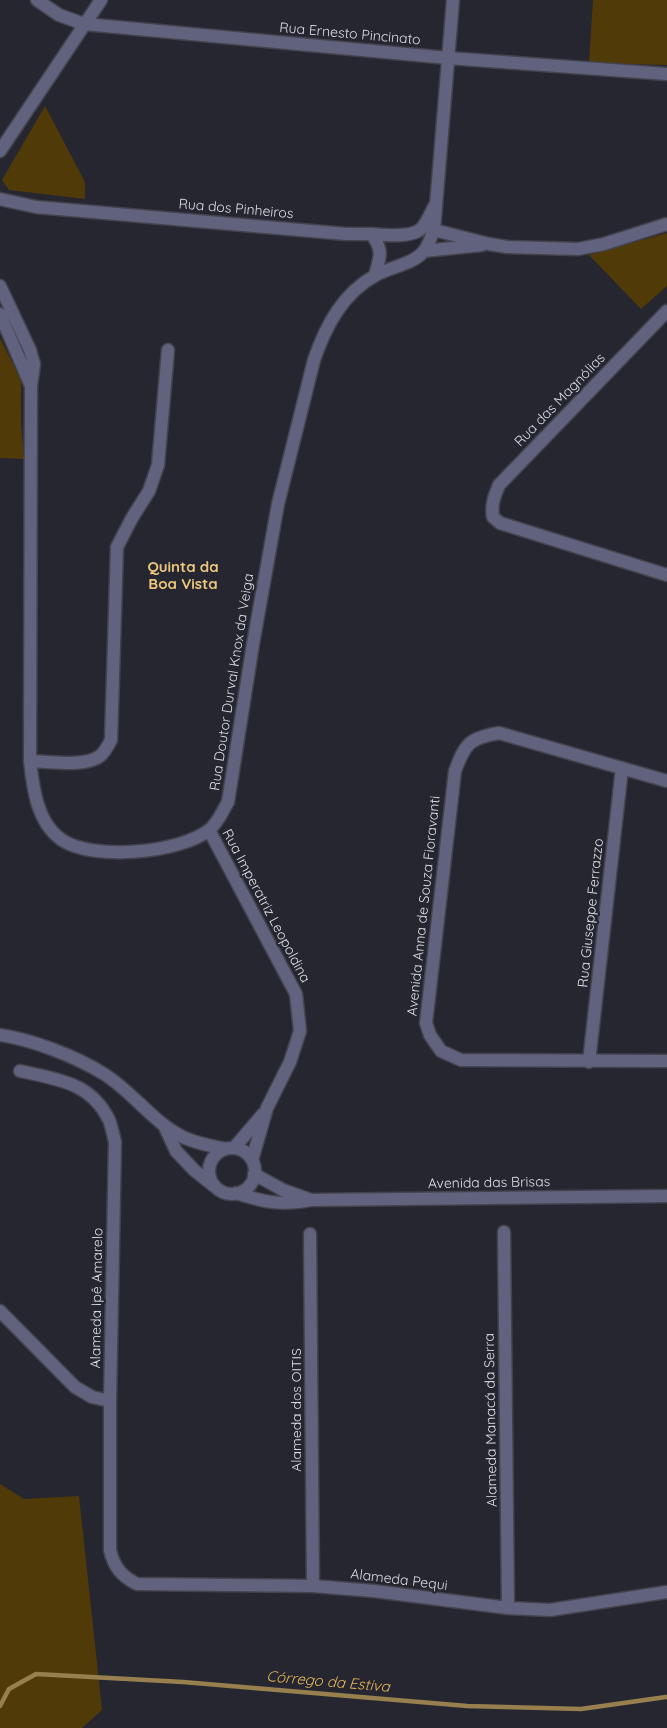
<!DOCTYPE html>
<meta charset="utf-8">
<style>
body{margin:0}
canvas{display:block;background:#262631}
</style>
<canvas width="667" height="1728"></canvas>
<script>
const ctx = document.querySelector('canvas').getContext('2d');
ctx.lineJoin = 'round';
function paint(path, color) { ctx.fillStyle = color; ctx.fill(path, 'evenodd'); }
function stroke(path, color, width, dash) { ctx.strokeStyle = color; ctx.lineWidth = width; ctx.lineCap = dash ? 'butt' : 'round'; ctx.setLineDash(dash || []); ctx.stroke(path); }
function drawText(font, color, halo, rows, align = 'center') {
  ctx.font = font + ' Quicksand,sans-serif'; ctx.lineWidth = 4.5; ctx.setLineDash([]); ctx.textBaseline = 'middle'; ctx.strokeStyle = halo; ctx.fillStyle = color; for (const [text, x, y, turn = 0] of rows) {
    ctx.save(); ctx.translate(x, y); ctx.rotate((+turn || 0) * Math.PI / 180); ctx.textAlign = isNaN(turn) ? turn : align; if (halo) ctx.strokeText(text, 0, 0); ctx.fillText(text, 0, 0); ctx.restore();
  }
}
paint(new Path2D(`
 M593 0H667V65L589 63Z
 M45 106 85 182V199L9 190 2 180Z
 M667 233V286L641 309 589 255Z
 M0 338 21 380V423L24 459 0 458Z
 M0 1484 24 1499 79 1496 102 1710 82 1728H0Z`), '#503a08');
stroke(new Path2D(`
 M0 1706 9 1689 36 1674 183 1682 467 1706 581 1709 666 1697`), '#97804d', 4.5);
const minor = new Path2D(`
 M37 0 59 15 84 24 448 58 667 74
 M0 151 101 0
 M0 199 36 207 346 234H371C384 250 380 257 375 275
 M434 230 489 244 507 247 578 249 604 244 667 224
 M371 234C384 235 411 238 421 229 427 223 431 212 435 205
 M424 251 482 245
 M0 286 30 350 34 364 31 386 30 761C33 788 37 823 62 840 93 861 180 853 209 830 218 823 222 812 228 802L253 644 278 504 314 360C326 325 343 293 376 275 390 267 414 264 424 251 429 245 431 236 434 230L453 0
 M667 311 499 485C494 497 491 505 493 517L500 523 667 575
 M0 314 31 386
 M30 761C47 762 86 767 100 756 105 752 108 746 111 740L117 547 132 518 149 491 158 465 168 350
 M667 781 499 733C469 738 465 744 455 771L426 1023 430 1035 441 1051 461 1060 667 1061
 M209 830 296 994 300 1031 290 1062 267 1108 252 1160
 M0 1035C33 1040 75 1056 104 1074 133 1092 154 1124 185 1138 199 1144 212 1146 226 1149
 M589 1062 622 768
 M20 1071C56 1079 91 1082 109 1120 112 1127 113 1135 115 1142L110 1401V1550C114 1567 121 1576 137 1584L313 1586 374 1591 508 1608 550 1610 667 1592
 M164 1125 176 1151 194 1170 214 1186
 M234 1148 263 1114
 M209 1171a23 23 0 1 1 46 0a23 23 0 1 1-46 0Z
 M254 1174 283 1190 311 1200
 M236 1193C263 1202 282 1206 311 1200L667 1196
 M504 1232 508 1608
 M310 1234 313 1586
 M0 1311 75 1387 92 1397 110 1401`);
stroke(minor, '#43434e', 15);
stroke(minor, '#61627d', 12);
drawText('14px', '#dedee6', '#262631', [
 ["Rua Ernesto Pincinato",350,34,5],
 ["Rua dos Pinheiros",236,209,5],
 ["Rua das Magnólias",560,400,-46],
 ["Rua Doutor Durval Knox da Veiga",232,682,-81],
 ["Rua Imperatriz Leopoldina",266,906,62],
 ["Avenida Anna de Souza Fioravanti",424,906,-84],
 ["Rua Giuseppe Ferrazzo",591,913,-84],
 ["Avenida das Brisas",489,1183,-1],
 ["Alameda Ipê Amarelo",97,1298,-89],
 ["Alameda dos OITIS",297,1410,-90],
 ["Alameda Manacá da Serra",491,1420,-91],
 ["Alameda Pequi",399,1580,7]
]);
drawText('bold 15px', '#ebc67d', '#262631', [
 ["Quinta da",183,567],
 ["Boa Vista",183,584]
]);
drawText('italic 15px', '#e5b758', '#262631', [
 ["Córrego da Estiva",328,1682,5]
]);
</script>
